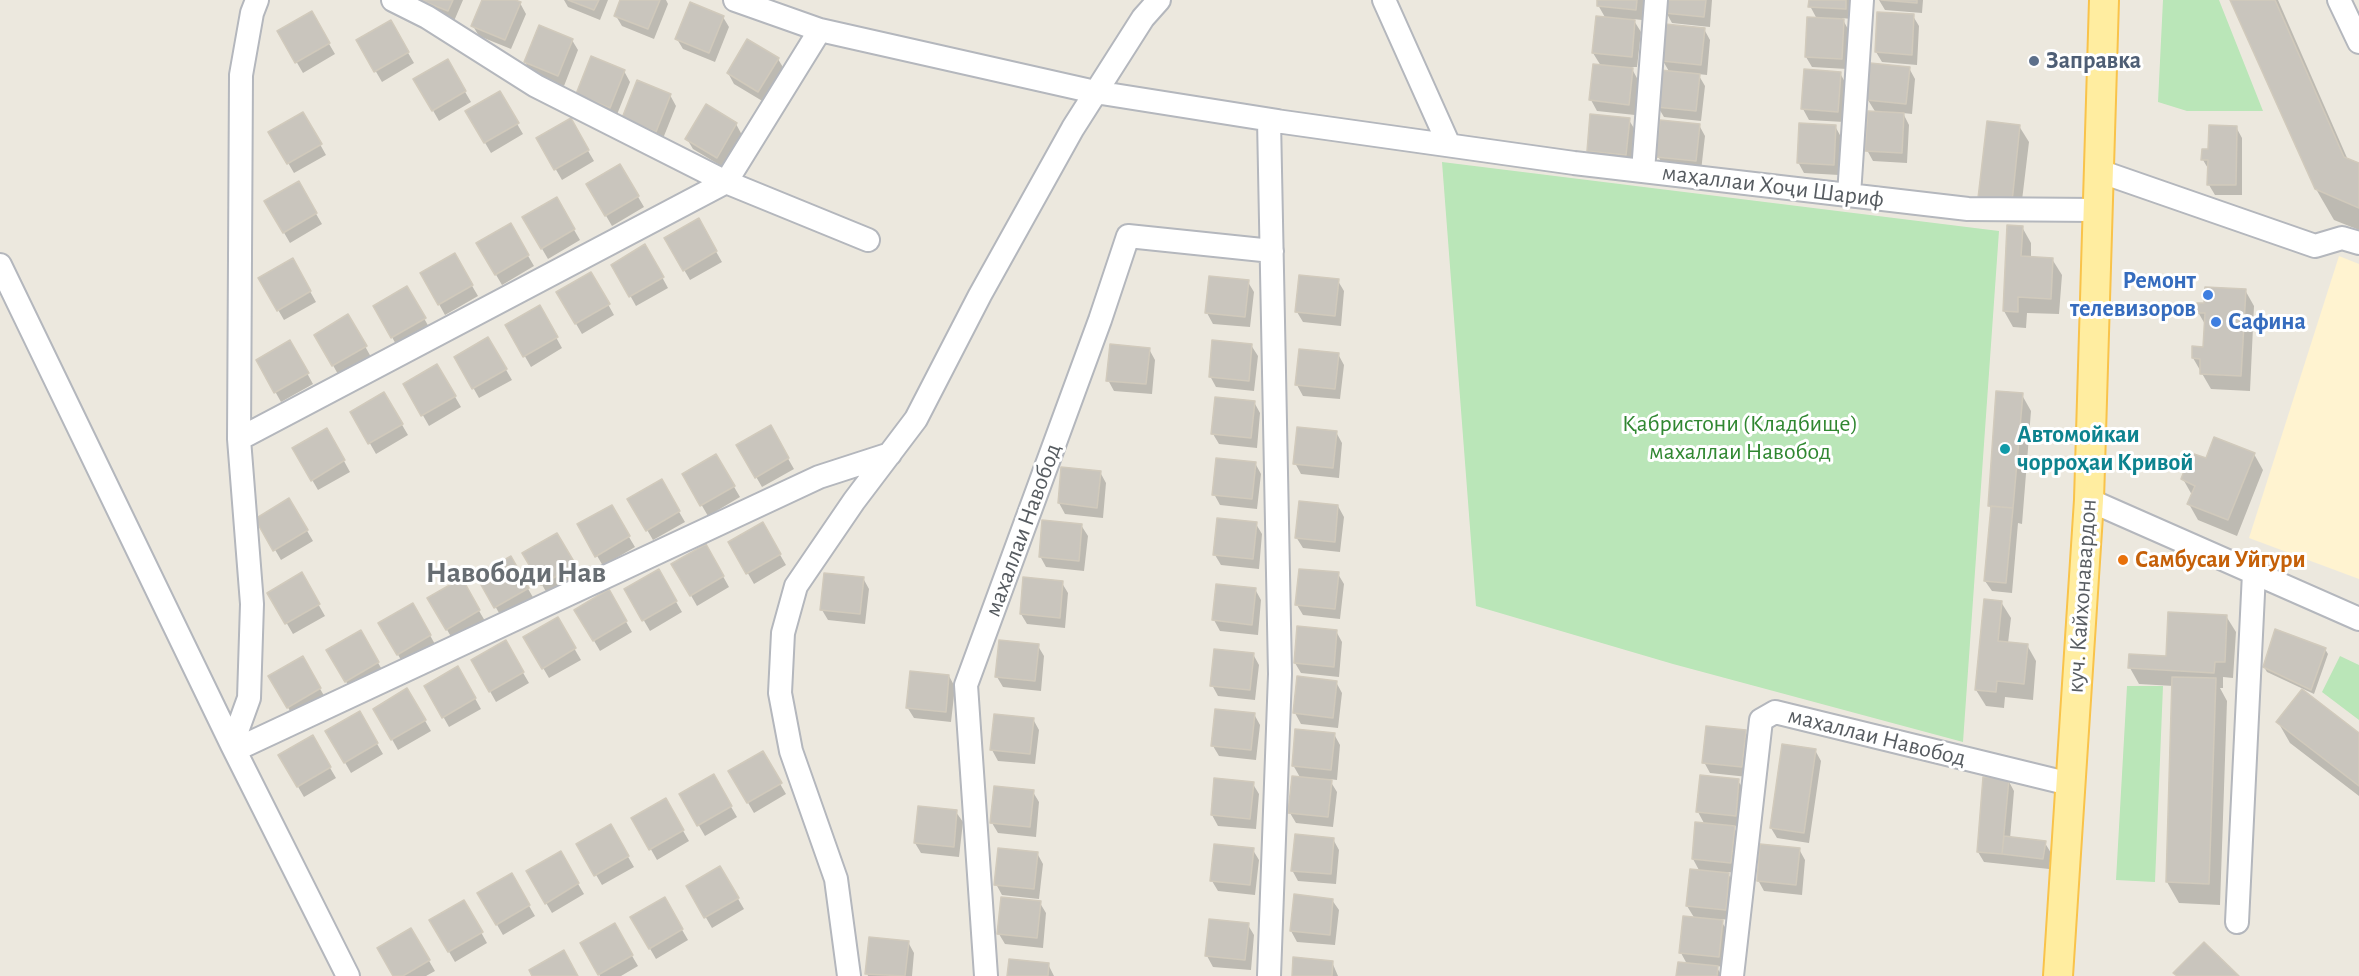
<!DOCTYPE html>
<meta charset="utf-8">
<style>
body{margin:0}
canvas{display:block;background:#ece8de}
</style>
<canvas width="2359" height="976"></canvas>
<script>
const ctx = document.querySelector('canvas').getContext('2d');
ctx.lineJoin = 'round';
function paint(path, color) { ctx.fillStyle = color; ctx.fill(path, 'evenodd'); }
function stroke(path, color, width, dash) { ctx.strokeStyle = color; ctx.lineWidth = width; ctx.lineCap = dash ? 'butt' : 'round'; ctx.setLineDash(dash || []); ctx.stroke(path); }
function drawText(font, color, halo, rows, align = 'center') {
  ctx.font = font + ' "Alegreya Sans",sans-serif'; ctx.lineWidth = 6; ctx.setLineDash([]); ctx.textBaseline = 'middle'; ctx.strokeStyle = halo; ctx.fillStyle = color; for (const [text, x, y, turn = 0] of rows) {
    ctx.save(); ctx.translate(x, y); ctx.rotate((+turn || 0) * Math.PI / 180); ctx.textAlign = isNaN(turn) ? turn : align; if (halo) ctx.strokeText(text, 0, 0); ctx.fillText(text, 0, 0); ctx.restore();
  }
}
paint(new Path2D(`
 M2339 256 2359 264V579L2249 538Z`), '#fff3d0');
paint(new Path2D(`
 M2163 0H2219L2263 111H2187L2158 102Z
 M1442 162 1999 231 1963 742 1673 664 1476 606Z
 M2340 656 2359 665V720L2322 692Z
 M2127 686H2163L2155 882 2116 880Z`), '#bae6b8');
paint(new Path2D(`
 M417 0H463L454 21Z
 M483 0H511L520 3 526 14 511 49 479 36 473 26Z
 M564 0H608L600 20 568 7Z
 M622 0H666L668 4 654 39 622 26 616 16Z
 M1599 0H1644L1642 20 1633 19 1641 32 1637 67H1631L1638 80 1635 115 1597 111 1591 100 1601 66 1593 53 1606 19 1598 5Z
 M1667 0H1712L1710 27 1672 23 1666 12Z
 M1810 0H1852L1851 19 1842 18 1849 31 1847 69 1812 67 1806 57 1817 19 1810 6Z
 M1879 0H1923L1922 13 1885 10Z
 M2232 0H2278L2348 160 2359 165V230L2334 220 2316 189Z
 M311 13 335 54 303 73 279 32Z
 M1913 16 1919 26 1917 65 1882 62 1876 52Z
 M723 17 729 27 715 62 683 49 677 39Z
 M390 22 414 63 382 82 358 41Z
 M1704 29 1710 40 1707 75 1698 74 1705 86 1701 121 1664 117 1658 107 1670 73 1663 61Z
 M572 40 578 50 564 86 531 73 525 62Z
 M778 59 784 69 764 102 734 84 728 73Z
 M447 61 471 102 439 121 415 79Z
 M1909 68 1915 79 1912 114 1903 113 1909 125 1907 163 1873 161 1867 150 1876 113 1868 100Z
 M624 71 630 82 616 117 584 104 578 94Z
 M1840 73 1846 84 1844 122 1809 120 1803 109Z
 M499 93 523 134 491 153 467 112Z
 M670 95 676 106 662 141 623 118Z
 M303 114 326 155 294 173 270 132Z
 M570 120 594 161 562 180 538 139Z
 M1629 120 1635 130 1632 165 1594 161 1588 151Z
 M736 124 742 135 723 167 693 149 687 139Z
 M1699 125 1705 136 1701 171 1664 167 1658 156Z
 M1835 126 1841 137 1839 175 1804 173 1798 162Z
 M2019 126 2029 142 2020 217 1980 198Z
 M2236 127 2242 138V195H2215L2209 185V170L2203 160Z
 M620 166 644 207 612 226 588 185Z
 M298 183 322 224 290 243 266 202Z
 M556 199 580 240 548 259 524 218Z
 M698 220 722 262 690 280 666 239Z
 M510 225 534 266 502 285 478 244Z
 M2022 227 2031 243V258L2052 259 2062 275 2059 314 2027 313 2026 328 2013 327 2004 311Z
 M645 246 668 288 636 306 613 265Z
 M454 255 478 296 445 315 422 273Z
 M293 261 316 302 284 320 260 279Z
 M591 274 614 315 582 334 558 293Z
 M1338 281 1344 291 1341 326 1303 322 1297 312Z
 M1248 282 1254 292 1250 327 1213 324 1207 313Z
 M407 288 430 329 398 348 375 306Z
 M2245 290 2254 306 2250 391 2211 389 2193 358 2205 348 2206 326 2198 312 2206 305Z
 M539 307 562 348 531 367 507 325Z
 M348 316 371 357 339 376 316 335Z
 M488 339 512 380 479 398 456 357Z
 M290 342 313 384 281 402 258 361Z
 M1251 345 1258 356 1254 391 1216 387 1210 376Z
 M1149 349 1155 360 1152 394 1114 391 1108 380Z
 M1338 354 1344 365 1340 399 1303 396 1297 385Z
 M437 366 461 407 429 426 405 384Z
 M384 394 408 435 376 454 352 412Z
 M2022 395 2031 411 2022 524 2018 523 2012 593 1992 591 1985 581 1992 511 1989 505Z
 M1254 402 1260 413 1257 448 1219 444 1213 434Z
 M770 427 794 469 762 487 738 446Z
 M327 430 350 472 318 490 294 449Z
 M1336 432 1342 443 1339 478 1301 474 1295 463Z
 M2254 454 2263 470 2237 536 2198 520 2189 504 2192 495 2183 479Z
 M716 456 740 497 708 516 684 475Z
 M1255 463 1261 474 1257 509 1220 505 1214 494Z
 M1100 472 1106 483 1103 518 1065 514 1059 503Z
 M661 481 685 522 653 540 629 499Z
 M289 500 313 541 281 560 257 519Z
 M1338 506 1344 517 1340 552 1303 548 1296 537Z
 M611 507 635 547 603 566 579 525Z
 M762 524 786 565 754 584 730 542Z
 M1256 524 1262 534 1259 569 1221 565 1215 555Z
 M1081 525 1088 536 1084 571 1046 567 1040 556Z
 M556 535 580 576 548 595 524 554Z
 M706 546 729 587 697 606 673 564Z
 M510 558 534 599 502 618 478 577Z
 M658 571 682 612 650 631 626 590Z
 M301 574 325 616 293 634 269 593Z
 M1338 574 1344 584 1340 619 1303 615 1297 605Z
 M863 578 869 589 865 624 828 620 822 610Z
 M461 580 485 621 453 640 429 599Z
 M1062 583 1068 593 1065 628 1027 624 1021 614Z
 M1255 589 1261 600 1258 635 1220 631 1214 620Z
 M608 591 632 632 600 651 576 610Z
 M2001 602 2011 618 2008 643 2027 645 2036 661 2033 700 2005 697 2004 708 1986 706 1976 690Z
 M413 605 436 646 404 665 380 624Z
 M2226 616 2236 632 2233 678 2223 677V688H2220L2227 701 2220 905 2179 903 2167 882 2174 686 2139 684 2130 668 2167 658Z
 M557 619 581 660 549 678 525 637Z
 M1336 631 1342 642 1339 677 1301 673 1295 663Z
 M360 632 384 673 352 692 328 650Z
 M505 642 529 683 496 702 473 661Z
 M1038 646 1044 656 1041 691 1003 687 997 677Z
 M2325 649 2328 654 2314 694 2267 672 2264 667Z
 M1253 654 1259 665 1255 700 1218 696 1212 685Z
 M302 658 326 699 294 718 270 676Z
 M458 668 481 709 449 727 426 686Z
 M949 676 955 687 951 722 914 718 907 707Z
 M1336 682 1342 693 1338 728 1301 724 1295 713Z
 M407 690 431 731 398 750 375 709Z
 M359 713 383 754 351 773 327 731Z
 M1254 714 1260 725 1256 760 1219 756 1213 746Z
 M995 715 1033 719 1039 730 1035 764 998 761 992 750Z
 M2278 722 2359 735V796L2290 743Z
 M1745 731 1751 742 1748 777 1710 773 1704 762Z
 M1334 734 1340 745 1337 780 1329 779 1337 792 1333 827 1296 823 1290 813 1301 779 1293 765Z
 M312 737 336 778 304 797 280 756Z
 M1815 750 1821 761 1809 843 1777 838 1771 828Z
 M762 753 786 794 754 813 730 772Z
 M713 776 737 817 705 836 681 795Z
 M2008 780 2014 791 2010 839 2045 843 2051 853 2049 869 1984 862 1978 852Z
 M1738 781 1745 791 1741 826H1733L1740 838 1737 873 1727 872 1735 885 1731 920 1720 919 1728 932 1724 967 1716 966 1722 976H1678L1687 964 1681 953 1695 919 1687 906 1700 872 1693 859 1705 825 1698 812Z
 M1253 784 1259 794 1256 829 1218 826 1212 815Z
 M1033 792 1039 802 1036 837 998 833 992 823Z
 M665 800 689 841 657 860 633 818Z
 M956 812 963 822 959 857 921 853 915 843Z
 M610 826 634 867 602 885 578 844Z
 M1333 839 1339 850 1336 884 1298 881 1292 870Z
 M1799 849 1805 860 1802 895 1764 891 1758 880Z
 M1253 850 1259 860 1255 895 1218 891 1212 881Z
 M560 853 584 894 552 913 528 872Z
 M1037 853 1043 864 1039 899 1002 895 996 884Z
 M720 868 744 909 712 928 688 887Z
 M511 875 535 916 503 935 479 894Z
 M664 899 688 940 656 959 632 918Z
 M1332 900 1339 910 1335 945 1297 942 1291 931Z
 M464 902 487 943 455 962 431 921Z
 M1040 903 1046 913 1043 948 1005 944 999 934Z
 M614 925 638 966 621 976H600L582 944Z
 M1248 925 1254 935 1251 970 1213 967 1207 956Z
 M411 930 435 971 426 976H394Z
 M908 942 914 953 912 976H868L867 973Z
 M1332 962 1338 976H1293Z
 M1048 964 1054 976H1009Z`), '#0003');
const building = new Path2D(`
 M420 0H453L448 11Z
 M482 0H515L521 2 505 40 471 26Z
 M568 0H599L594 10Z
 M620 0H660L648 29 614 16Z
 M1597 0H1637L1636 10 1597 6Z
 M1666 0H1706L1704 17 1664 13Z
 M1809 0H1846V9L1808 7Z
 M1881 0H1917V3Z
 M2230 0H2275L2344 157 2359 163V208L2315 189Z
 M690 2 724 16 709 53 675 39Z
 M312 11 330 43 295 63 277 31Z
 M1877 12 1914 14 1912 55 1875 52Z
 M1596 16 1635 20 1632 57 1592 53Z
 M1807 17 1844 19 1842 59 1805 57Z
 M391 20 409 52 374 72 356 40Z
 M1665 24 1705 28 1701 65 1662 61Z
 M539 25 573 39 558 76 524 62Z
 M747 39 779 58 758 92 727 73Z
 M591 56 625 70 610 108 576 94Z
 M448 59 466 91 432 111 413 79Z
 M1870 63 1910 67 1906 104 1866 100Z
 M1593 64 1633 68 1629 105 1589 100Z
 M1804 69 1841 72 1838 112 1801 109Z
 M1660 70 1700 74 1696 111 1656 107Z
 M637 80 671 94 656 132 622 118Z
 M500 91 519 123 484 143 465 111Z
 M706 104 737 123 717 158 685 139Z
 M1868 111 1904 113 1902 153 1865 151Z
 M303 112 322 144 287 164 268 132Z
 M1590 114 1630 118 1626 155 1587 151Z
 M571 118 589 150 554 170 536 138Z
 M1660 120 1700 124 1696 161 1656 157Z
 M1987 121 2020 125 2012 202 1978 198Z
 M1799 123 1836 125 1834 165 1797 163Z
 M2209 125 2237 126 2236 185H2207L2208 160H2201L2202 149H2208Z
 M620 164 639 196 605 216 586 184Z
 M299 181 317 213 283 233 264 201Z
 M557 197 575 229 541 249 522 217Z
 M699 218 717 251 683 271 664 238Z
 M511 223 529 255 495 275 476 243Z
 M2007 225 2023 226 2021 256 2053 258 2051 299 2018 297V312L2003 311Z
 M645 244 664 277 629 297 611 265Z
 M455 253 473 285 438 305 420 273Z
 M293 258 311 291 277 311 258 278Z
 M591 272 610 304 575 324 556 292Z
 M1299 275 1339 279 1335 316 1295 312Z
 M1209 276 1249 280 1245 317 1205 313Z
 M407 286 426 318 391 338 373 306Z
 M2205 287 2246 289 2241 376 2200 374V359L2192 358V346L2203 347 2205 313H2196L2197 303H2204Z
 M540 305 558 337 523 357 505 325Z
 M348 314 367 346 332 366 314 335Z
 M488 337 507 369 472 389 454 357Z
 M290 340 309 373 274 393 256 360Z
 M1212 340 1252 344 1249 381 1209 377Z
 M1110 344 1150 348 1146 384 1106 381Z
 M1299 349 1339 353 1335 389 1295 385Z
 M437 364 456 396 421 416 403 384Z
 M1996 391 2023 393 2013 508 1988 506Z
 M384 392 403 424 368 444 350 412Z
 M1215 397 1255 401 1251 438 1211 434Z
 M771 425 789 458 755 478 736 445Z
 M1297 427 1337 431 1333 468 1293 464Z
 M327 428 345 460 311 481 292 448Z
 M2214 437 2255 453 2228 520 2187 504 2195 486 2181 479 2191 453 2206 458Z
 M716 454 735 486 700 506 682 474Z
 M1216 458 1256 462 1252 499 1212 495Z
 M1061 467 1101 471 1097 508 1058 503Z
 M662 479 680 511 646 531 627 499Z
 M289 498 308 530 273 551 255 519Z
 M1299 501 1338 505 1335 542 1295 538Z
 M612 505 630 536 595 557 577 524Z
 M1991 506 2013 508 2006 583 1984 581Z
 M1217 518 1257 522 1253 559 1213 555Z
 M1042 520 1082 524 1079 561 1039 557Z
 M763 522 781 554 746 574 728 542Z
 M557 533 576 565 541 585 522 553Z
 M706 544 724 576 690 596 671 564Z
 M511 556 529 588 494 608 476 576Z
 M659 569 677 601 642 621 624 589Z
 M1299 569 1339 572 1335 609 1295 605Z
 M302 572 320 604 285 624 267 593Z
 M824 573 864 577 860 614 820 610Z
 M1023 577 1063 581 1060 618 1020 614Z
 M462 578 480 610 446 630 427 598Z
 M1216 584 1256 588 1252 625 1212 620Z
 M609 589 627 621 593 641 574 610Z
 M1984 599 2002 601 1998 641 2028 644 2024 684 1997 681 1996 692 1975 690Z
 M413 603 431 635 397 655 378 623Z
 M2168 612 2227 615 2225 662H2215L2214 673 2128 668 2129 654 2166 656Z
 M558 617 576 648 542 669 523 637Z
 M1297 626 1337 630 1334 667 1294 663Z
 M2275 629 2326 648 2311 690 2263 667Z
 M361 630 379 662 345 682 326 650Z
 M506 640 524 672 489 692 471 660Z
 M999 640 1039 644 1035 681 995 677Z
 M1214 649 1254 653 1250 690 1210 686Z
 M303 656 321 688 287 708 268 676Z
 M458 666 476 698 442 718 424 686Z
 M910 671 949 675 946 712 906 708Z
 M1297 676 1337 681 1333 718 1293 713Z
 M2172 677 2216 678 2209 884 2166 882Z
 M407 688 426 720 391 740 373 709Z
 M2302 689 2359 733V786L2276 722Z
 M1215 709 1255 713 1251 750 1211 746Z
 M360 711 378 743 344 763 325 731Z
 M994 714 1034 718 1030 754 990 750Z
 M1706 726 1746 730 1742 767 1702 763Z
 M1295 729 1335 733 1331 770 1292 766Z
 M313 735 331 767 297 787 278 755Z
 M1782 744 1816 749 1804 833 1770 828Z
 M763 751 782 783 747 803 728 771Z
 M714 774 732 806 697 826 679 794Z
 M1700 775 1739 779 1736 816 1696 812Z
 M1292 776 1332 780 1328 817 1288 813Z
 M1983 777 2009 779 2002 854 1977 852Z
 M1214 778 1254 782 1250 819 1211 815Z
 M994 786 1034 790 1030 827 990 823Z
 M666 798 684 830 649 850 631 818Z
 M918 806 957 810 954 847 914 843Z
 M1695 822 1735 826 1731 863 1692 859Z
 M611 824 629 856 594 876 576 844Z
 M1295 834 1334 838 1331 874 1291 871Z
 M2004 836 2046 841 2043 859 2002 854Z
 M1214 844 1254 848 1250 885 1210 881Z
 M1760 844 1800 848 1796 885 1757 881Z
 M998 848 1038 852 1034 889 994 885Z
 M561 851 579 883 545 904 526 871Z
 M720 866 739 898 704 918 686 886Z
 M1690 869 1729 873 1726 910 1686 906Z
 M512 873 530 905 496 925 477 893Z
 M1294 894 1333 899 1330 935 1290 931Z
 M665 897 683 929 649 949 630 917Z
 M1001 897 1041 901 1037 938 997 934Z
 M464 900 483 932 448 952 429 920Z
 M1683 916 1723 920 1719 957 1679 953Z
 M1209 919 1249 923 1245 960 1205 956Z
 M615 923 633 955 598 975 580 943Z
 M411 928 430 960 403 976H393L377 948Z
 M869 937 909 941 905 976 865 974Z
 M2204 942 2239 976H2177L2173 973Z
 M564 950 578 976H532L529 970Z
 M1293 957 1333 961 1332 976H1292Z
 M1009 959 1049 963 1048 976H1007Z
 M1678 962 1718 966 1717 976H1676Z`);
paint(building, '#c9c5bd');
stroke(building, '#d1cabc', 1.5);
const minor = new Path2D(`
 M393 0 427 17 536 86 726 182 868 240
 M735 0 820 30
 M1384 0 1449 145
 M2339 0 2359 42
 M1643 171 1656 0
 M2099 171 2315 246 2342 238 2359 243
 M1849 195 1862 0
 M0 265 232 745 348 976
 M239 439 241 75 252 13 257 0
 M2089 500 2359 619
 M232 745 249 698 252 604 239 439 726 182 820 30 1095 92 1278 121
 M235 750 819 477 890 454
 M2237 922 2254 573
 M849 976 836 879 791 751 780 693 783 633 796 586 854 501 916 419 980 295 1073 128 1143 18 1159 0
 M986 976 966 685 1100 320 1128 236 1272 251
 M1269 976 1280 674 1269 120 1574 163 1968 209 2097 210
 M1732 976 1761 720 1775 712 2070 784`);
const major = new Path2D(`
 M2058 976 2089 500 2104 0`);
stroke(minor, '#b4b7bd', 26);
stroke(major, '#f9c34a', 32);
stroke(minor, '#fff', 22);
stroke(major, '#ffeda0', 28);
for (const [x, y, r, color] of [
 [2034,61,6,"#5c6f8a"],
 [2208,295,6,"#3f7fe0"],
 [2216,322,6,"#3f7fe0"],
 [2005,449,6,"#0f9aa8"],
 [2123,560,6,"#e8710a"]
]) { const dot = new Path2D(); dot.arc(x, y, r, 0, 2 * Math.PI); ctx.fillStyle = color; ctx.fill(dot); stroke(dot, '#fff', 2); }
drawText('bold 24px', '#4e5e75', '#fff', [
 ["Заправка",2046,61]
], 'left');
drawText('24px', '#575c61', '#fff', [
 ["маҳаллаи Хоҷи Шариф",1773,186,7],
 ["махаллаи Навобод",1023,530,-70],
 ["куч. Кайхонавардон",2082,596,-86],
 ["махаллаи Навобод",1877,737,14]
]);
drawText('bold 24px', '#366cbe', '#fff', [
 ["Ремонт",2196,281],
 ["телевизоров",2196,309],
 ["Сафина",2228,322,"left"]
], 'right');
drawText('24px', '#308731', '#fff', [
 ["Қабристони (Кладбище)",1740,424],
 ["махаллаи Навобод",1740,452]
]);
drawText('bold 24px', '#0d838f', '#fff', [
 ["Автомойкаи",2017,435],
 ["чорроҳаи Кривой",2017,463]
], 'left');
drawText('bold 24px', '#c56008', '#fff', [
 ["Самбусаи Уйгури",2135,560]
], 'left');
drawText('bold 30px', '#686e73', '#fff', [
 ["Навободи Нав",516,573]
]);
</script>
